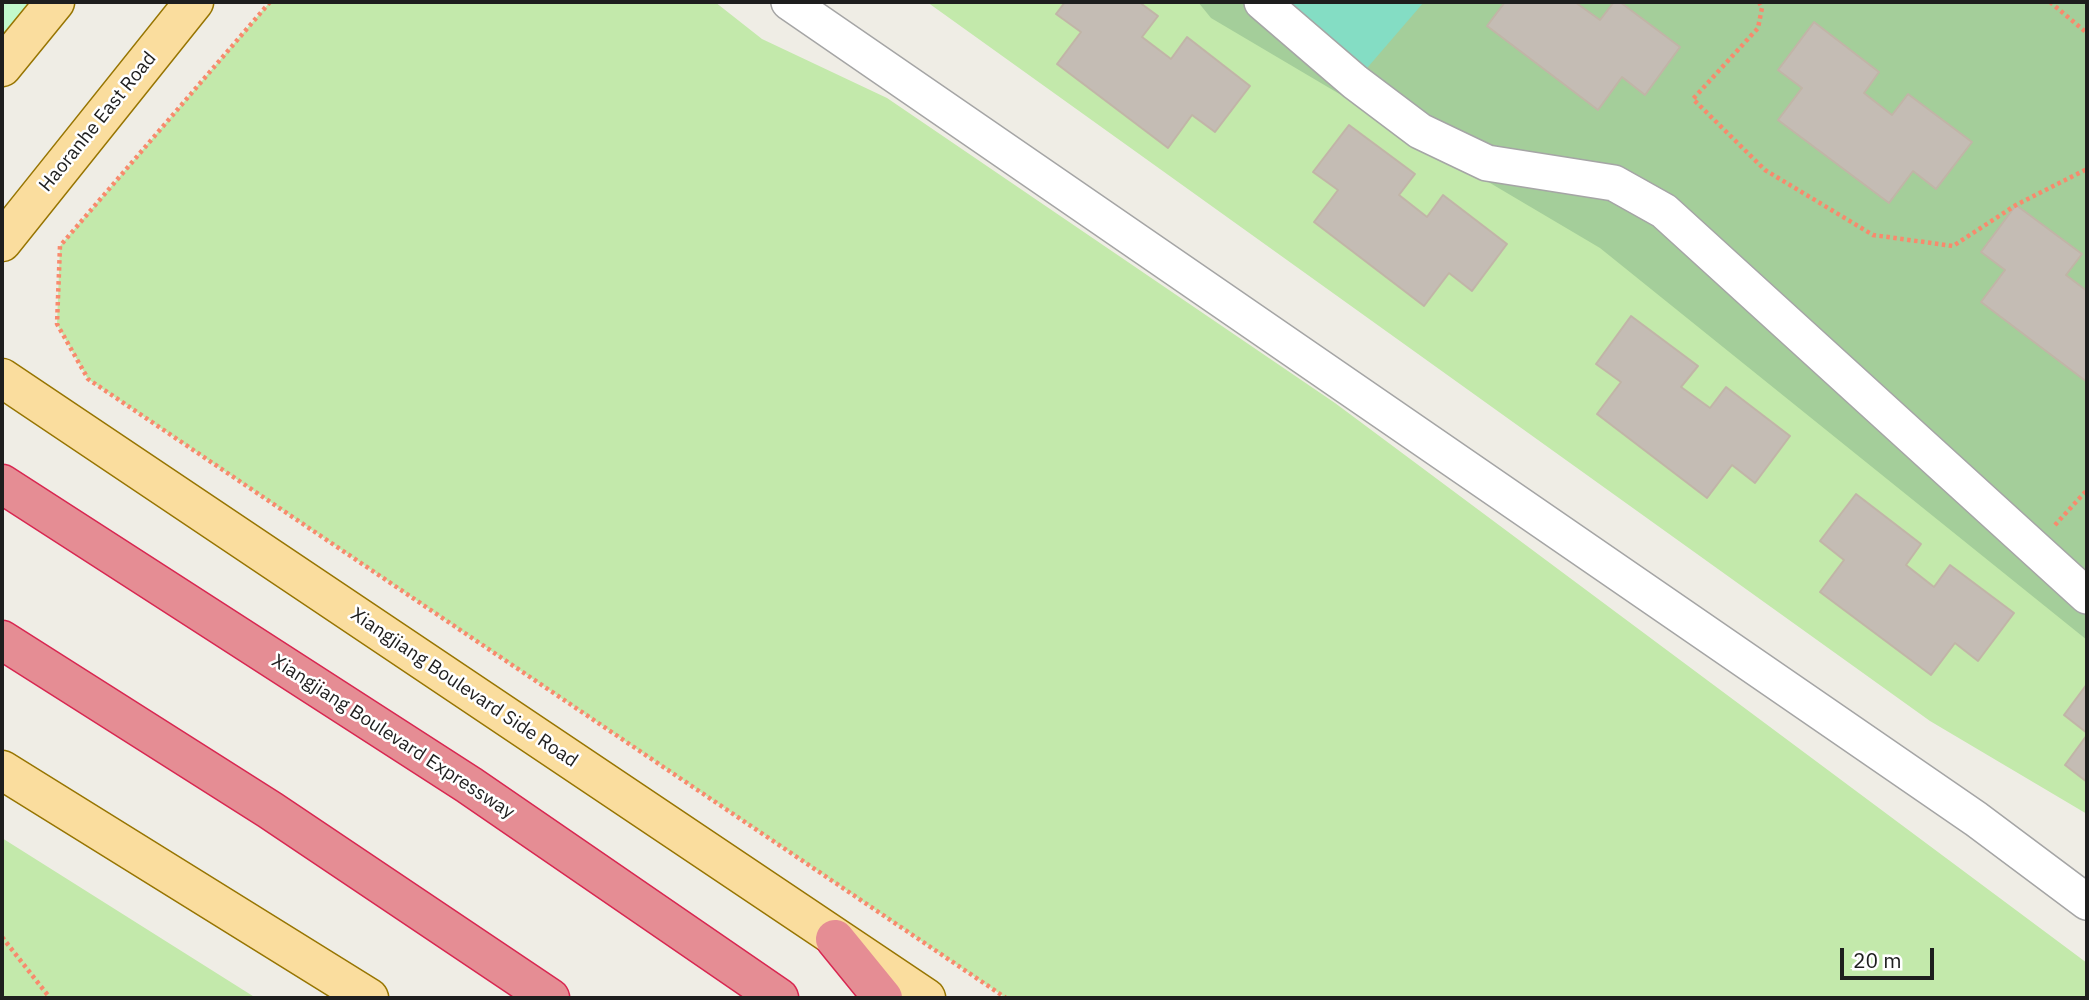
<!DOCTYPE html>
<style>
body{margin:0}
#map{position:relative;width:2089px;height:1000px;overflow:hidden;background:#efede5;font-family:"IBM Plex Sans",sans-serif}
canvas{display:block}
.frame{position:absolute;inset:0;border:4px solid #1e1e1e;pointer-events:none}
.scale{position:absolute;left:1840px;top:948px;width:94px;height:32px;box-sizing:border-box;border:4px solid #1e1e1e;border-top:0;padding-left:9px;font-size:21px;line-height:24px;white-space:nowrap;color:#1e1e1e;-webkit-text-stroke:5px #fff;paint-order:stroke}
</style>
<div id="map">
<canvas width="2089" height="1000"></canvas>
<div class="frame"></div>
<div class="scale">20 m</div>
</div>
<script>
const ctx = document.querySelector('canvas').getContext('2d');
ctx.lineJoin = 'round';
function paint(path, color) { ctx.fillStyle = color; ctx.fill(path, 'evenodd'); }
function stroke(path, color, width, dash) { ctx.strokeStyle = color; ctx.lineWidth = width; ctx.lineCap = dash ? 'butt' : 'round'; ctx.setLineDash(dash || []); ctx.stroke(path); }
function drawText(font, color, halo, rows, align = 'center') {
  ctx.font = font + ' "IBM Plex Sans",sans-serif'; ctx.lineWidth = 5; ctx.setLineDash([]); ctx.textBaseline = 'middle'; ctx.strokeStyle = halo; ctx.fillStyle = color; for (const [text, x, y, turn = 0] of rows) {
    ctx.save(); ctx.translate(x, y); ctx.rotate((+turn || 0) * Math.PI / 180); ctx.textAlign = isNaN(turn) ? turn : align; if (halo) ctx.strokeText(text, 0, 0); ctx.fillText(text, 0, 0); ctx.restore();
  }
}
paint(new Path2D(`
 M270 2H715L762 39 887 98 1335 403 2087 963V998H1006L88 379 57 324 60 246Z
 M927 2H2087V814L1930 721Z
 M2 838 256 998H2Z`), '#c3e9ab');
paint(new Path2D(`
 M1198 2H2087V640L1600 248 1211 18Z`), '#a4ce9a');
paint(new Path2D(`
 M2 2H57L2 69Z`), '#c2f9cc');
paint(new Path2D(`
 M1262 2H1424L1355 82Z`), '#84ddc4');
const building = new Path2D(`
 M1065 2H1139L1158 16 1142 37 1171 59 1187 37 1250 86 1215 132 1192 115 1168 148 1057 64 1081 32 1056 14Z
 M1505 2H1575L1600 20 1614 2H1620L1680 47 1645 95 1622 77 1598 110 1487 26Z
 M1814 22 1879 72 1864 93 1892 115 1908 94 1972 142 1936 189 1913 171 1889 203 1778 120 1802 88 1778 70Z
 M1349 125 1415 174 1399 195 1427 217 1443 195 1507 244 1472 291 1449 273 1424 306 1314 222 1338 190 1313 172Z
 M2016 205 2082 254 2066 275 2087 291V382L1981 302 2005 270 1981 252Z
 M1631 316 1698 366 1681 387 1710 408 1726 387 1790 436 1755 483 1732 465 1707 498 1597 414 1621 382 1596 364Z
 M1856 494 1921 544 1906 565 1934 587 1950 565 2014 613 1978 661 1955 643 1931 675 1820 592 1844 560 1820 541Z
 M2087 684V733L2064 715Z
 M2087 735V782L2065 765Z`);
paint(building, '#c4bcb4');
stroke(building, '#c1b5a7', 2);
const minor = new Path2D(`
 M789 2 1976 819 2087 902
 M1262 2 1355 82 1420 131 1487 163 1614 183 1664 211 2087 596`);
const major = new Path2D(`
 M2 67 55 2
 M2 242 194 2
 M2 378 926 998
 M2 770 369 998`);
const highway = new Path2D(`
 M2 484 469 785 779 998
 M2 640 270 810 550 998
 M835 939 883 998`);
stroke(minor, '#a5a5a5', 38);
stroke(major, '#977502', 41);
stroke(highway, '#d82751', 41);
stroke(new Path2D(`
 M270 2 60 246 57 324 88 379 1006 998
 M1759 2 1762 8 1758 28 1693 99 1765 170 1873 235 1953 246 2016 205 2087 169
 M2050 2 2087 33
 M2055 525 2087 490
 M2 937 50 998`), '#f88a6d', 4.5, [3.5, 3.5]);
stroke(minor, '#fff', 35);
stroke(major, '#fadd9e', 38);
stroke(highway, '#e58d94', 38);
drawText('19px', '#1e1e1e', '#fff', [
 ["Haoranhe East Road",98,122,-51],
 ["Xiangjiang Boulevard Side Road",464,688,34],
 ["Xiangjiang Boulevard Expressway",393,737,33]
]);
</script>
